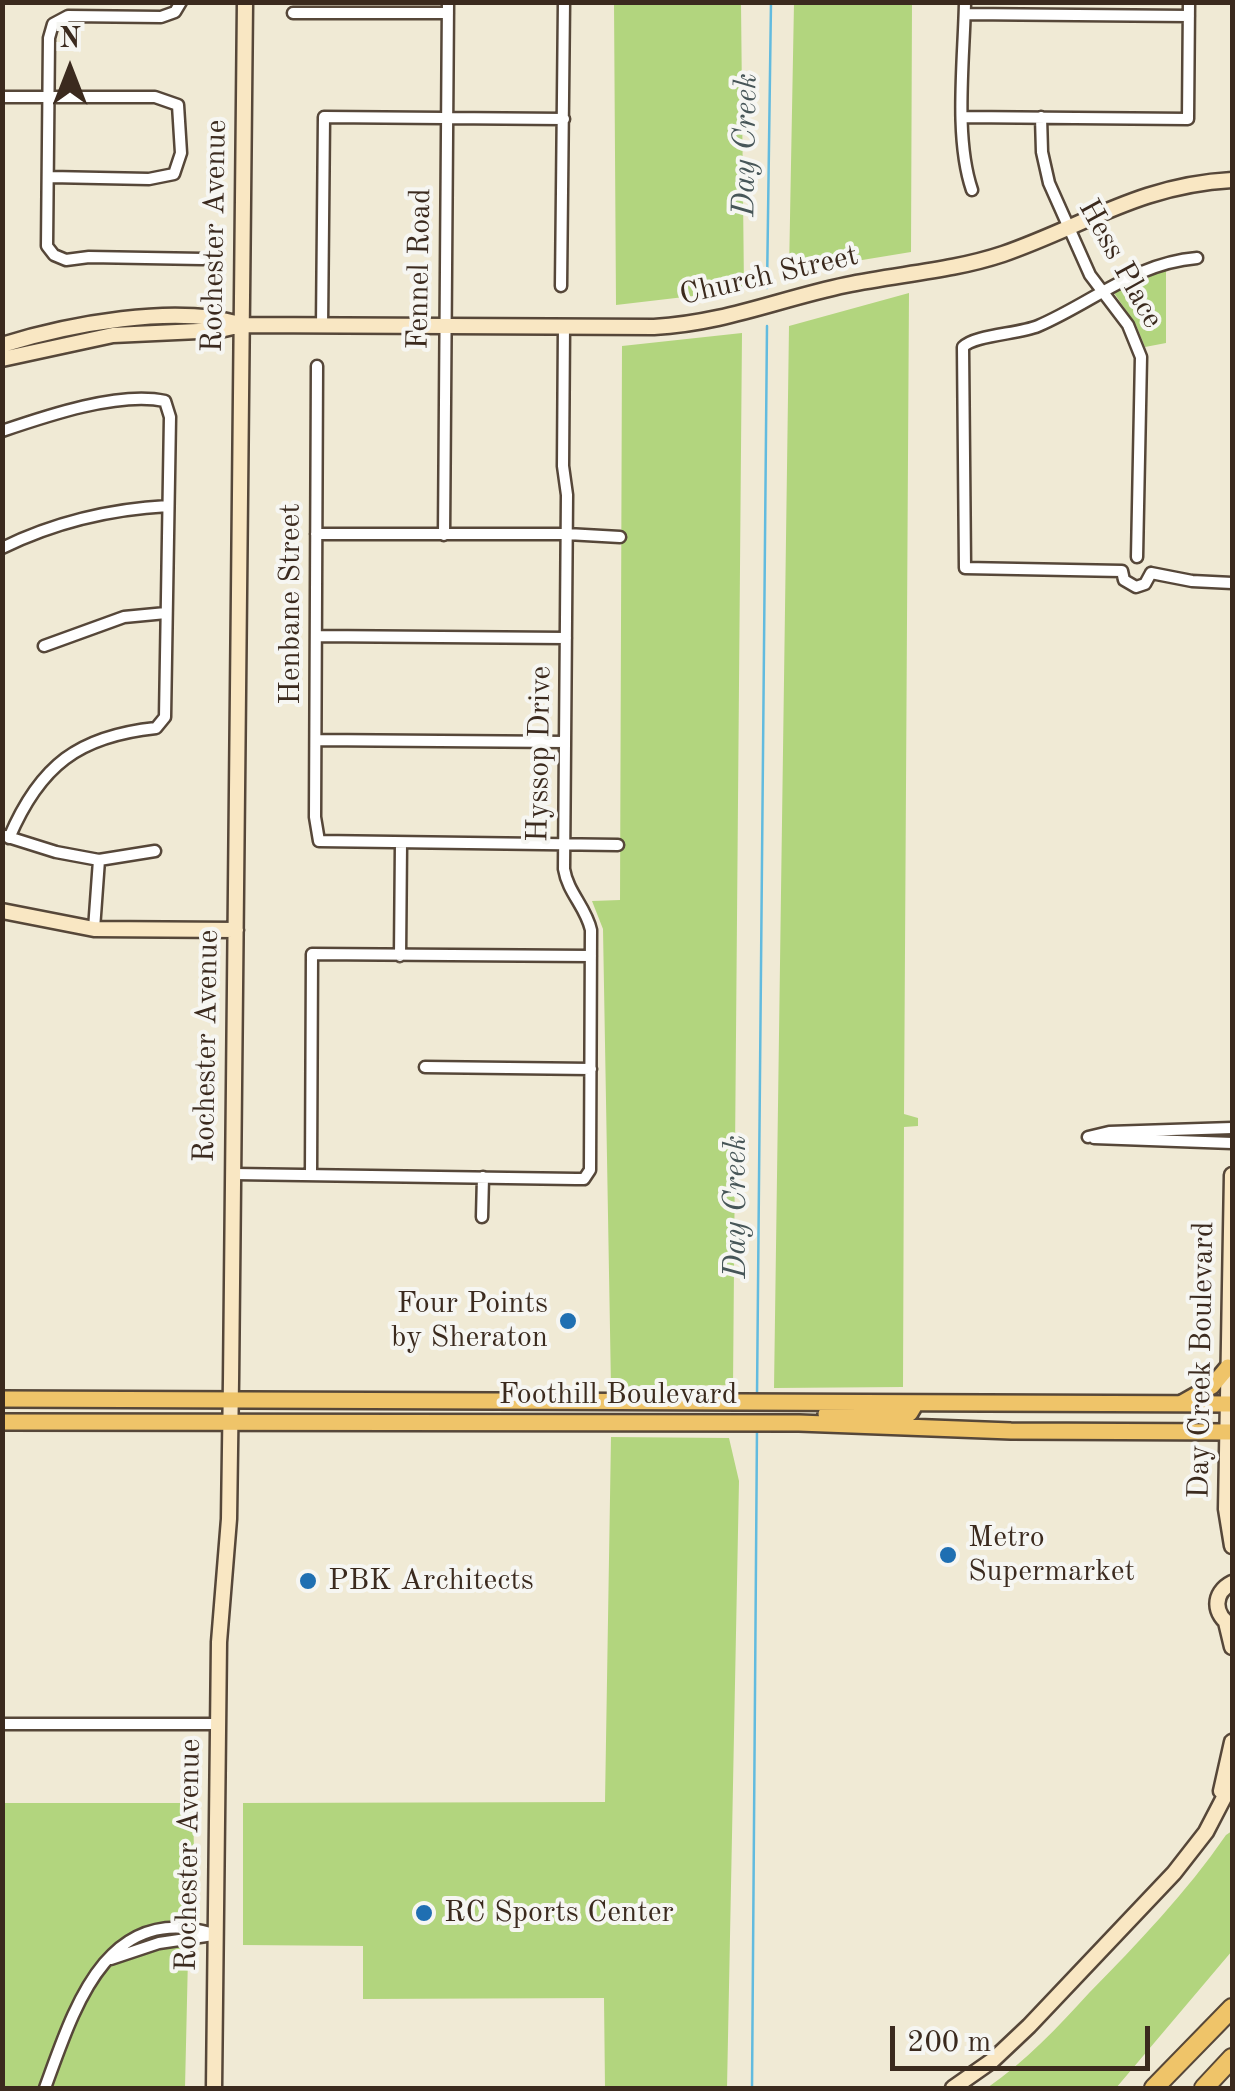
<!DOCTYPE html>
<style>
body{margin:0}
#map{position:relative;width:1235px;height:2091px;overflow:hidden;background:#f0ead5;font-family:"Old Standard TT",serif}
canvas{display:block}
.frame{position:absolute;inset:0;border:5px solid #3b2a1e;pointer-events:none}
.north{position:absolute;left:20px;top:20px;width:100px;height:100px;-webkit-text-stroke:8px #f6f6f2;paint-order:stroke;rotate:0deg;font-size:28px;font-weight:700;line-height:40px;text-align:center;color:#3b2a1e}
.north::after{content:'';display:block;margin:auto;width:35px;height:45px;background:#3b2a1e;clip-path:polygon(50% 0,100% 100%,50% 72%,0 100%)}
.scale{position:absolute;left:890px;top:2026px;width:260px;height:45px;box-sizing:border-box;border:5px solid #3b2a1e;border-top:0;padding-left:12px;font-size:30px;line-height:35px;white-space:nowrap;color:#3b2a1e;-webkit-text-stroke:8px #f6f6f2;paint-order:stroke}
</style>
<div id="map">
<canvas width="1235" height="2091"></canvas>
<div class="frame"></div>
<div class="north">N</div>
<div class="scale">200 m</div>
</div>
<script>
const ctx = document.querySelector('canvas').getContext('2d');
ctx.lineJoin = 'round';
function paint(path, color) { ctx.fillStyle = color; ctx.fill(path, 'evenodd'); }
function stroke(path, color, width, dash) { ctx.strokeStyle = color; ctx.lineWidth = width; ctx.lineCap = dash ? 'butt' : 'round'; ctx.setLineDash(dash || []); ctx.stroke(path); }
function drawText(font, color, halo, rows, align = 'center') {
  ctx.font = font + ' "Old Standard TT",serif'; ctx.lineWidth = 8; ctx.setLineDash([]); ctx.textBaseline = 'middle'; ctx.strokeStyle = halo; ctx.fillStyle = color; for (const [text, x, y, turn = 0] of rows) {
    ctx.save(); ctx.translate(x, y); ctx.rotate((+turn || 0) * Math.PI / 180); ctx.textAlign = isNaN(turn) ? turn : align; if (halo) ctx.strokeText(text, 0, 0); ctx.fillText(text, 0, 0); ctx.restore();
  }
}
paint(new Path2D(`
 M614 3H741L744 290 616 305Z
 M794 3H912L911 252 789 272Z
 M1166 268V343L1145 347 1136 325 1112 290 1131 279C1145 284 1155 272 1166 268Z
 M909 293 904 1114 918 1118V1126L904 1127 903 1387 774 1388 789 326Z
 M742 333 733 1385 611 1387 603 929 592 901 620 900 622 346Z
 M611 1437 729 1438 739 1481 727 2088H605L604 1998 363 1999V1946L243 1945V1803L605 1802Z
 M3 1803H193L195 1904 182 1913 181 1950 188 1957 185 2088H3Z
 M1232 1831V1951L1116 2088H987C1025 2062 1058 2027 1089 1993 1138 1943 1186 1893 1226 1835Z`), '#b2d57e');
stroke(new Path2D(`
 M767 288 771 2
 M757 1394 767 326
 M752 2088 757 1427`), '#62bbdf', 2.5);
const street = new Path2D(`
 M181 2 175 12 161 17 68 16 53 24 49 38 47 246 54 255 66 260 89 257 203 259
 M965 2C964 60 954 137 972 190
 M293 13H448
 M965 14 1189 16
 M2 97H155L178 105 181 153 174 174 149 179 50 177
 M963 117 1188 119 1189 2
 M1041 117 1042 152 1049 183 1090 275 1128 325 1141 357 1137 557
 M561 286 564 2
 M322 326 324 117 564 119
 M317 366 315 817 319 841 618 845
 M2 431C46 416 119 391 165 401L170 417 165 717 156 728C79 736 40 765 9 838
 M316 534H567L620 537
 M444 535 448 2
 M2 548C53 523 111 509 168 506
 M1122 571 965 568 963 347C974 335 1019 334 1038 326 1092 303 1135 263 1197 258
 M1122 571 1124 580 1136 587 1145 584 1151 573
 M1151 573 1192 581 1232 583
 M316 636 566 638
 M44 646 124 617 166 613
 M316 740 565 742
 M5 836 56 852 99 860 155 851
 M94 929 99 860
 M400 956 401 844
 M425 1067 591 1069
 M1088 1137 1109 1132 1232 1128
 M1094 1138 1232 1143
 M234 1174 576 1179H584L590 1170 591 930C586 907 568 893 564 869L567 495 563 466 564 326
 M311 1175 312 954 591 956
 M482 1217 483 1177
 M2 1724H218
 M111 1959 159 1943 213 1935
 M45 2088C74 2009 106 1900 214 1934`);
const secondary = new Path2D(`
 M2 345C66 325 178 303 241 325
 M2 359 113 335 220 330 242 325 654 327C725 323 779 299 846 285 898 274 952 271 1003 254 1086 225 1140 185 1232 180
 M2 911 94 929 236 930
 M1232 1175 1226 1509 1232 1546
 M1232 1583C1212 1593 1213 1615 1232 1626
 M1226 1622 1232 1647
 M1221 1791 1232 1742
 M214 2088 219 1642 229 1519 231 1380 245 2
 M953 2088 993 2060 1029 2026 1174 1873 1206 1832 1232 1782`);
const primary = new Path2D(`
 M2 1399 1232 1404
 M1182 1403 1212 1386 1228 1367
 M826 1414 910 1413 916 1403
 M2 1422 799 1423 1011 1431 1232 1432`);
const highway = new Path2D(`
 M1154 2088 1232 2008
 M1204 2088 1232 2058`);
stroke(street, '#564739', 15);
stroke(secondary, '#564739', 19);
stroke(primary, '#564739', 20);
stroke(highway, '#564739', 22);
stroke(street, '#fff', 10);
stroke(secondary, '#f9e7c3', 14);
stroke(primary, '#efc469', 15);
stroke(highway, '#efc469', 18);
for (const [x, y, r, color] of [
 [568,1321,10,"#1f6fb2"],
 [948,1555,10,"#1f6fb2"],
 [308,1581,10,"#1f6fb2"],
 [424,1913,10,"#1f6fb2"]
]) { const dot = new Path2D(); dot.arc(x, y, r, 0, 2 * Math.PI); ctx.fillStyle = color; ctx.fill(dot); stroke(dot, '#f6f6f2', 4); }
drawText('30px', '#3b2a1e', '#f6f6f2', [
 ["Rochester Avenue",215,236,-89],
 ["Hess Place",1120,264,61],
 ["Fennel Road",420,269,-89],
 ["Church Street",769,276,-13],
 ["Henbane Street",291,604,-90],
 ["Hyssop Drive",540,754,-89],
 ["Rochester Avenue",207,1046,-89],
 ["Day Creek Boulevard",1202,1360,-89],
 ["Foothill Boulevard",618,1395],
 ["Rochester Avenue",189,1855,-89]
]);
drawText('30px', '#3b2a1e', '#f6f6f2', [
 ["Four Points",548,1304,"right"],
 ["by Sheraton",548,1338,"right"],
 ["Metro",968,1538],
 ["Supermarket",968,1572],
 ["PBK Architects",328,1581],
 ["RC Sports Center",444,1913]
], 'left');
drawText('italic 32px', '#475658', '#f6f6f2', [
 ["Day Creek",746,145,-89],
 ["Day Creek",737,1207,-90]
]);
</script>
